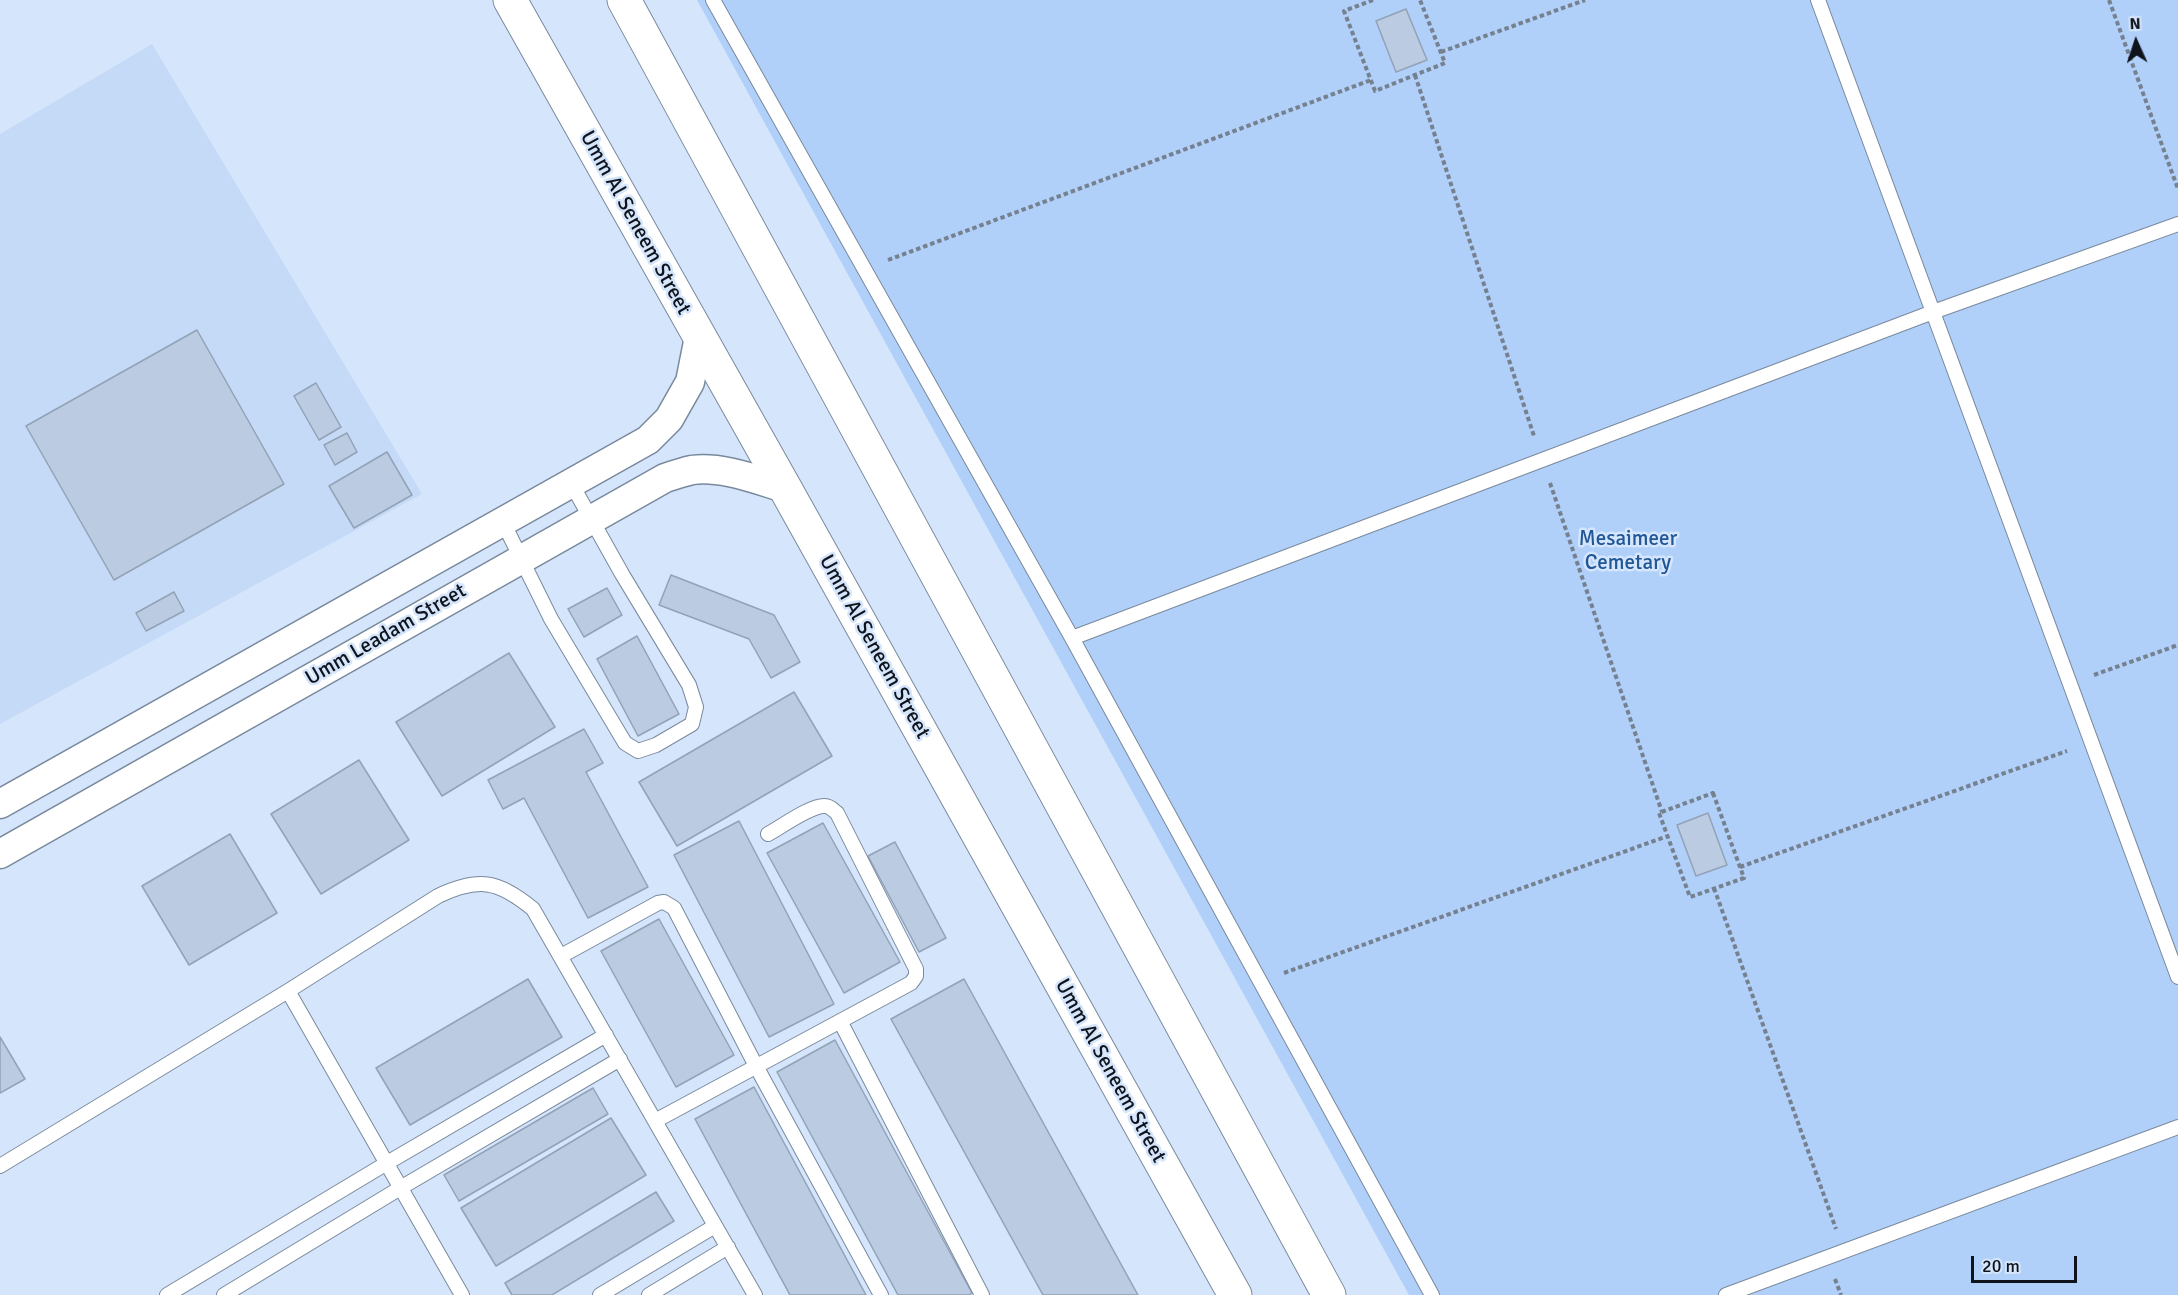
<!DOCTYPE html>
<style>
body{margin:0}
#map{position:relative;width:2178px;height:1295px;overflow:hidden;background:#d5e6fc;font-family:Signika,sans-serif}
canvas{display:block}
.north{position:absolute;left:2106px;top:12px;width:60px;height:60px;-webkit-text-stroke:4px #d5e6fc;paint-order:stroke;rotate:357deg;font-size:16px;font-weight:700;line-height:24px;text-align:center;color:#0f141c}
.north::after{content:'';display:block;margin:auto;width:21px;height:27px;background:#0f141c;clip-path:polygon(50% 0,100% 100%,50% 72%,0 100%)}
.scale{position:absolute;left:1971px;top:1256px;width:106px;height:27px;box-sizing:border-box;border:3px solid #0f141c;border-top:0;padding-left:8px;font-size:18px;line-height:21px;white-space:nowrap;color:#0f141c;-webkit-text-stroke:4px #d5e6fc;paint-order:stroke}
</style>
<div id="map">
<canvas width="2178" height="1295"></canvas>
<div class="north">N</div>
<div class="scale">20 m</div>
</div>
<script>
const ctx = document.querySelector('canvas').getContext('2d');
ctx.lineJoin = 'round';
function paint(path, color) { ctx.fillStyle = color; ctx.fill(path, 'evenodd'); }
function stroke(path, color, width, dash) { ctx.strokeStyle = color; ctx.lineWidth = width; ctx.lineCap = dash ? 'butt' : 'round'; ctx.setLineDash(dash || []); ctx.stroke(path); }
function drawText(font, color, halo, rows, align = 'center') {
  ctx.font = font + ' Signika,sans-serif'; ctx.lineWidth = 5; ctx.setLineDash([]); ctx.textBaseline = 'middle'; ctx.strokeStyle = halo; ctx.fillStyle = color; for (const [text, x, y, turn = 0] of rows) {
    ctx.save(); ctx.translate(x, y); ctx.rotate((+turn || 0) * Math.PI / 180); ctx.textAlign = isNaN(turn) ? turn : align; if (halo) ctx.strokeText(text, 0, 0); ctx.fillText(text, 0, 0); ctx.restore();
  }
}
paint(new Path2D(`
 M152 44 422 494 0 724V134Z`), '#c4daf6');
paint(new Path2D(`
 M697 0H2178V1295H1409Z`), '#b0d0fa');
const building = new Path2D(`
 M1406 9 1427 60 1396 72 1376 21Z
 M197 330 284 484 114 580 26 426Z
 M316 383 341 427 319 440 294 396Z
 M347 433 357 452 335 465 324 445Z
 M387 452 412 495 354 528 329 486Z
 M671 575 774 615 800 662 771 678 749 639 659 605Z
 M607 588 622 615 584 637 568 609Z
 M174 592 184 611 146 631 136 613Z
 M637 636 679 714 638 736 597 659Z
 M509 653 555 727 442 796 396 722Z
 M794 692 832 756 677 846 639 782Z
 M584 729 603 763 586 772 648 887 588 918 524 798 503 809 488 780Z
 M359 760 409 840 321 894 271 814Z
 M1708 813 1727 865 1696 876 1677 825Z
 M739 821 834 1004 769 1037 674 855Z
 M823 823 900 962 844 993 767 853Z
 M230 834 277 913 189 965 142 886Z
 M895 842 946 938 919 952 868 856Z
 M659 919 734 1055 676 1087 601 951Z
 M528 979 562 1037 410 1125 376 1068Z
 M964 979 1138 1295H1043L891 1019Z
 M0 1037 25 1079 0 1093Z
 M835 1040 972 1293 969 1295H898L777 1072Z
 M754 1087 866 1295H790L695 1119Z
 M593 1088 608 1114 459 1201 444 1175Z
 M611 1118 646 1175 496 1266 461 1208Z
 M656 1192 674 1221 552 1295H512L505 1283Z`);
paint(building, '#bbcbe1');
stroke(building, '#92a2b7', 1.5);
const service = new Path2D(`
 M713 0 1072 638 1432 1295
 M1818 0 2178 977
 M503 522 551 619 625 743 638 751 656 745 692 724 696 707 689 685 622 574 571 483
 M1072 638 1933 312 2178 224
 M561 956 658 903 664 902 674 908 756 1066 881 1295
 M288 991 462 1295
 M840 1021 982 1295
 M655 1121 911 983 916 976V969L837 813C833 810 830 806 825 806 811 805 781 827 768 834
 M0 1166 288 991 438 896C478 877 498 880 533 909L755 1295
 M167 1295 387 1163 606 1035
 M224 1295 402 1187 620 1059
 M600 1295 715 1226
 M649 1295 728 1247
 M1726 1295 2178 1127`);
const minor = new Path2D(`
 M0 804 648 440 669 419 690 382 699 337
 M0 854 665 478C674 475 683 472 692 470 723 466 757 480 785 488`);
const secondary = new Path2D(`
 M510 0 785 488 1235 1295
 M624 0 1329 1295`);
stroke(service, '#79899d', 16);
stroke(minor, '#79899d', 31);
stroke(secondary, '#79899d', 35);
stroke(new Path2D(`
 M1373 0 1344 11 1375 91 1445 63 1420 0
 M2109 0 2178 189
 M1441 52 1585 0
 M1415 75 1534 436
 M888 260 1371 80
 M1550 483 1662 812
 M2094 675 2178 645
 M1713 793 1744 878 1690 897 1659 813Z
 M1740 867 2067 751
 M1714 888 1836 1229
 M1284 973 1668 836
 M1835 1279 1841 1295`), '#768190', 4, [4.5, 3]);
stroke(service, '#fff', 14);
stroke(minor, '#fff', 28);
stroke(secondary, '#fff', 33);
drawText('21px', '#0f141c', '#d5e6fc', [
 ["Umm Al Seneem Street",635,223,61],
 ["Umm Leadam Street",386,635,-30],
 ["Umm Al Seneem Street",874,647,61],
 ["Umm Al Seneem Street",1110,1071,61]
]);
drawText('21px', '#215697', '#d5e6fc', [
 ["Mesaimeer",1628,539],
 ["Cemetary",1628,563]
]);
</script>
